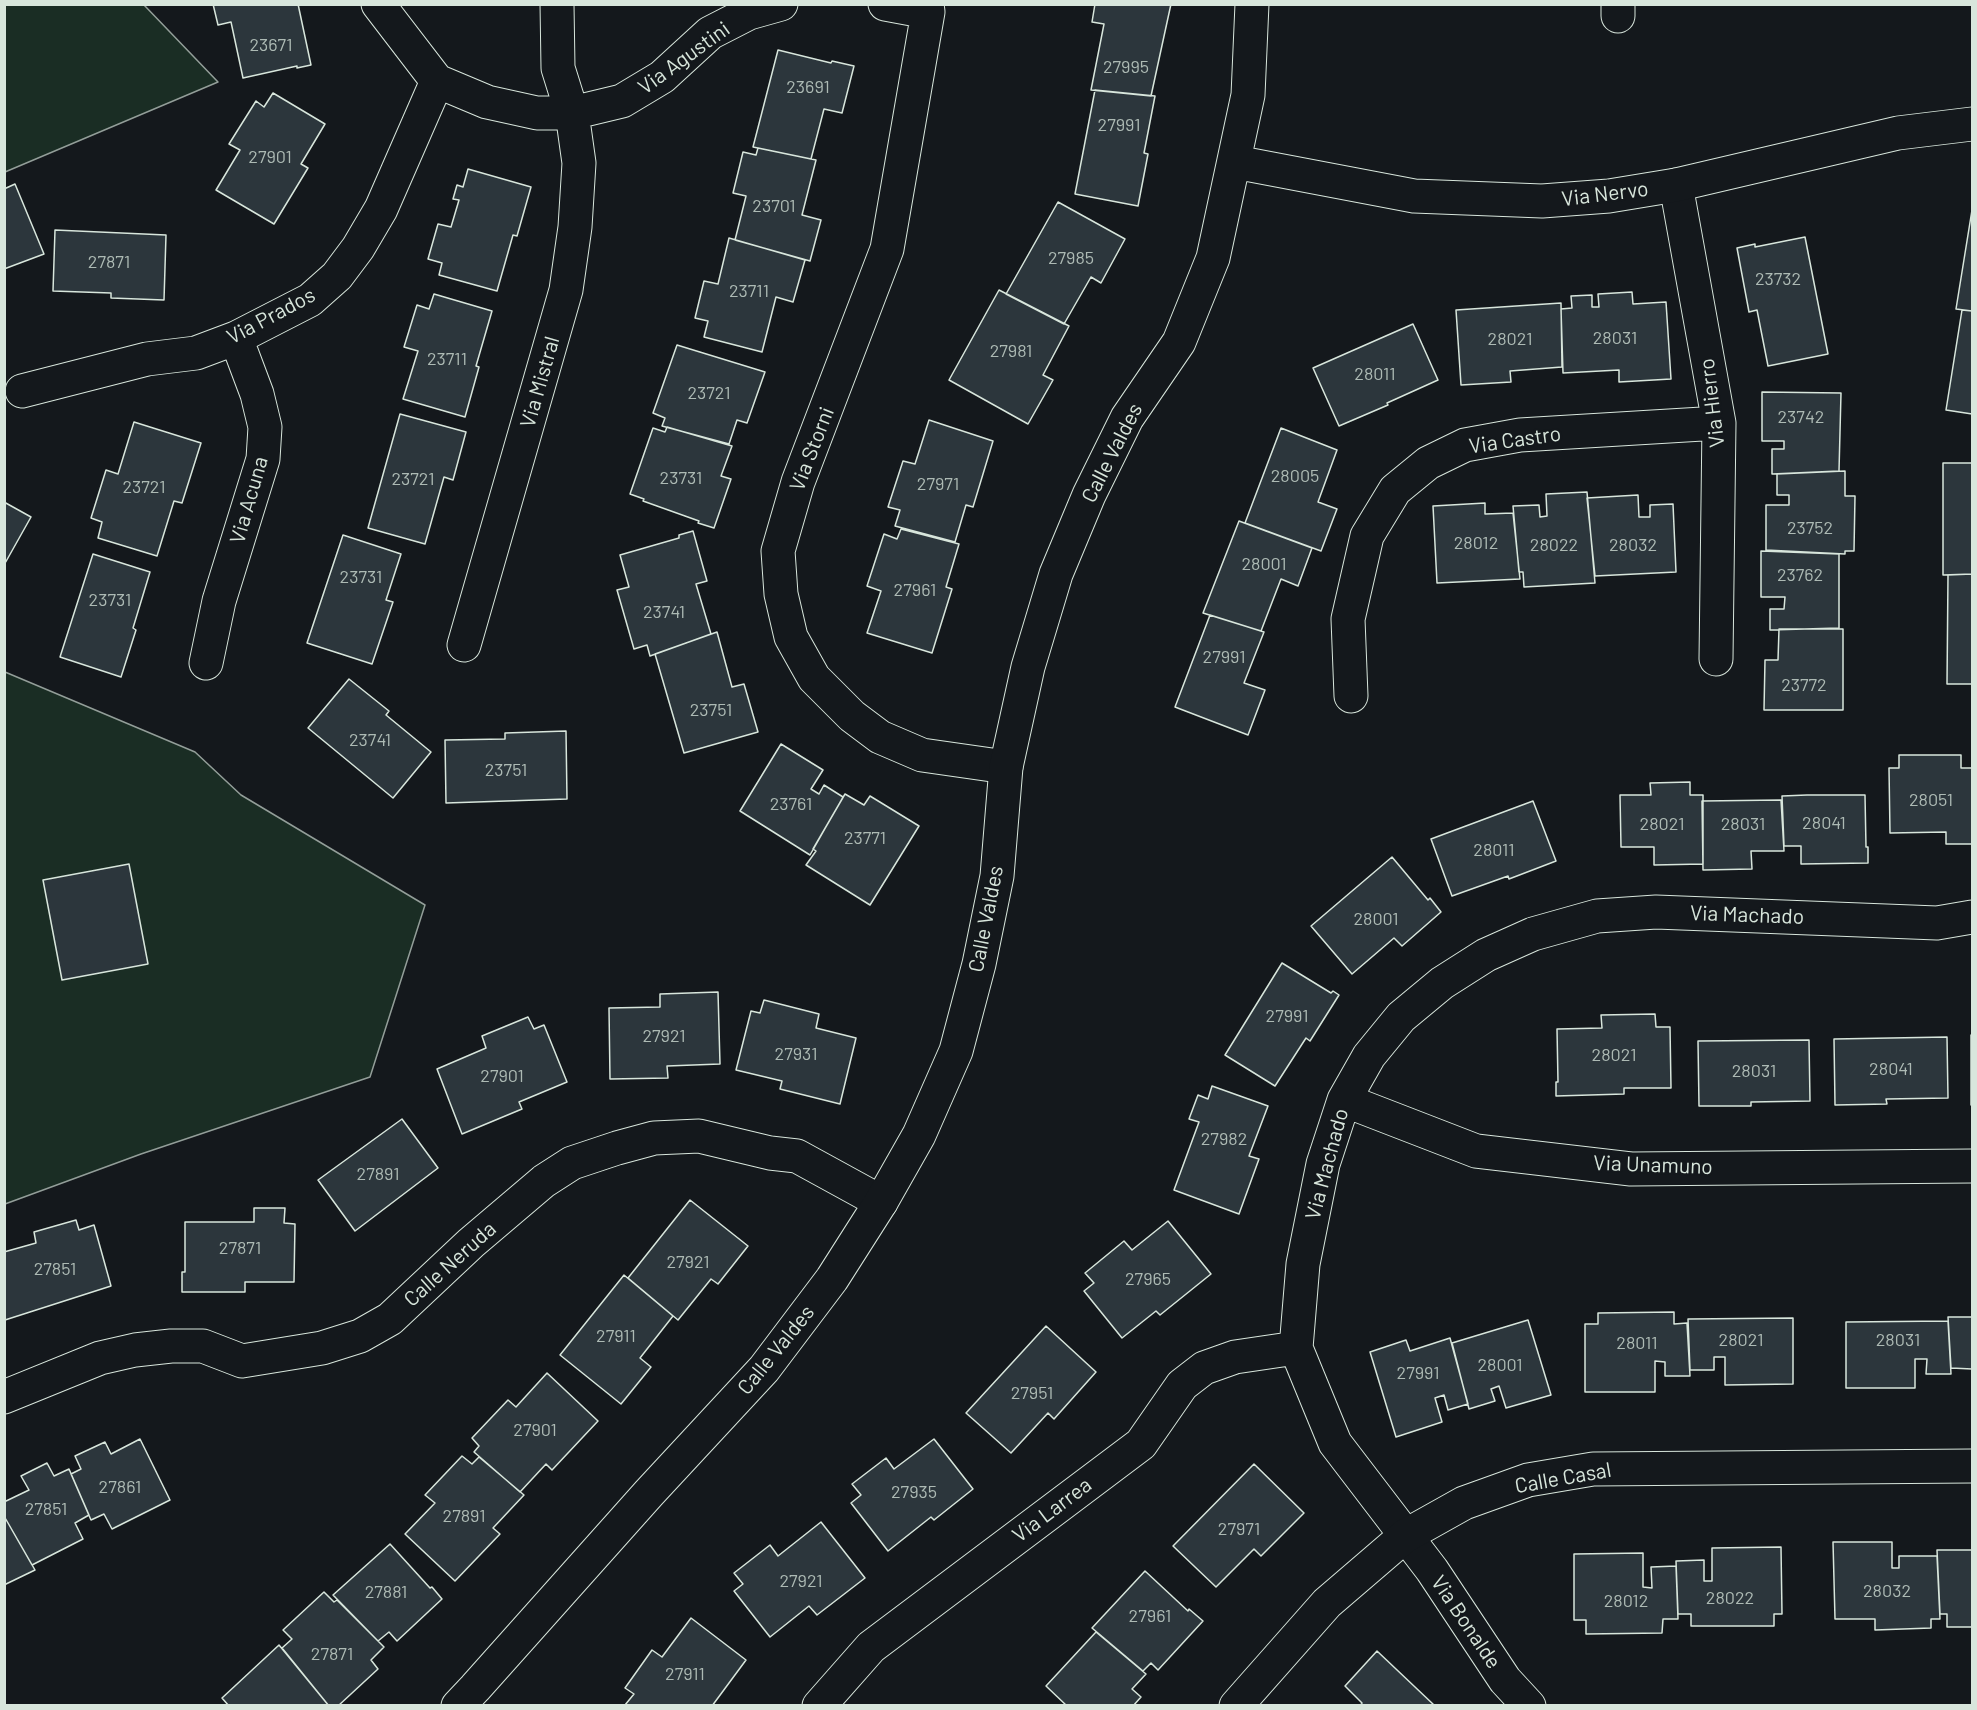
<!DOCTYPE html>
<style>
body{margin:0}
#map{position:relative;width:1977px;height:1710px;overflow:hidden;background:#14181c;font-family:Barlow,sans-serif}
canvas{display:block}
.frame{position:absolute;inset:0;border:6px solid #d8e6dc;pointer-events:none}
</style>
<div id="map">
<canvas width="1977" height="1710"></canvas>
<div class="frame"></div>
</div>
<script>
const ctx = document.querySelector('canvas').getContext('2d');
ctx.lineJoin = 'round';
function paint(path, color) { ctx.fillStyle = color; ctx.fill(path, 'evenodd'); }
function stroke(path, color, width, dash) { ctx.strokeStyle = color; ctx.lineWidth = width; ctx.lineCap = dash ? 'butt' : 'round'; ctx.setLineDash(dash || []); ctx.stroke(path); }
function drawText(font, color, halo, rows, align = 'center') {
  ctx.font = font + ' Barlow,sans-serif'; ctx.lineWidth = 4.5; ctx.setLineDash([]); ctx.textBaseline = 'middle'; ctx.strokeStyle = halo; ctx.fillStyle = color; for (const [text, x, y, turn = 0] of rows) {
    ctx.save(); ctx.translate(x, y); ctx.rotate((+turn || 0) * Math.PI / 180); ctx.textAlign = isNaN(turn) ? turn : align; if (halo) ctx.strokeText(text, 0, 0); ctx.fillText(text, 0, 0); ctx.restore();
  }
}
const green = new Path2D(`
 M5 4 144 5 218 82 5 172Z
 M5 672 195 752 241 795 425 905 370 1077 141 1154 5 1204Z`);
paint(green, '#1a2d24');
stroke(green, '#939e99', 1.5);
const building = new Path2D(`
 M213 4H298L311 65 297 68V66L243 78 231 22 218 25Z
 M1095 4H1171L1151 96 1091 90 1104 24 1092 22Z
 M778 50 831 63 832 61 854 66 842 113 824 109 811 159 753 147Z
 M1095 90 1155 96 1144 153 1148 154 1138 206 1075 194Z
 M273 93 325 124 301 164 308 168 274 224 216 190 240 150 229 144 256 101 264 107Z
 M758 148 816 160 802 215 821 220 810 261 735 240 746 196 733 193 743 152 756 155Z
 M468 169 531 187 517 236 513 235 497 291 439 275 442 263 428 259 438 224 451 227 459 200 453 199 457 185 463 187Z
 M15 184 44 254 4 269V189Z
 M1058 202 1125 239 1101 283 1091 277 1064 324 1006 294Z
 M1972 210V311L1956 309Z
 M55 230 166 235 164 300 111 298V293L53 291Z
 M1805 237 1828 354 1768 366 1757 310 1749 312 1737 248 1755 244V247Z
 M729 238 805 260 793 302 776 297 762 352 704 337 708 321 695 318 704 281 718 284Z
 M999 290 1069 326 1043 375 1053 380 1028 424 949 380Z
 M1632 292 1633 304 1666 302 1671 379 1619 382V370L1563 373 1561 309 1572 308 1571 296 1592 295V307H1599L1598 294Z
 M434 294 492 311 476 366 479 367 465 417 403 399 418 351 404 347 417 305 429 309Z
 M1561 303 1562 367 1510 371 1511 382 1461 385 1456 310Z
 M1962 310 1972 311V414L1946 410Z
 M1413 324 1438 380 1387 403 1388 405 1339 426 1313 368Z
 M677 345 765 372 747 423 737 420 729 444 662 426 665 418 653 413Z
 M1762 392 1841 393 1839 471 1772 474V449H1784V441H1762Z
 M400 414 466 432 453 480 444 477 425 544 368 528Z
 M929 420 993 441 973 507 966 505 955 542 895 526 900 510 888 507 903 461 915 464Z
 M134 422 201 443 182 503 174 501 157 556 98 538 102 522 91 518 106 470 118 474Z
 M667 427 732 446 721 476 731 479 714 528 698 523 699 521 643 501 644 499 630 494 653 428 665 432Z
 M1281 428 1337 450 1318 502 1337 509 1321 551 1245 523Z
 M1943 463H1972V574L1943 575Z
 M1845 471V496H1855L1854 551H1845V554L1766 550V505H1789V495H1777V474Z
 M1587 492 1595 583 1524 587 1523 572H1519L1513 506 1539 505 1540 517 1547 516 1546 494Z
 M1638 495 1639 517H1650V505L1673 504 1676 572 1595 576 1587 498Z
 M4 502 31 517 4 565Z
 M1485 503V514L1513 513 1520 579 1437 583 1433 506Z
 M1239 521 1312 548 1298 586 1281 579 1261 631 1203 613Z
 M901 529 959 544 946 587 952 589 932 653 867 633 881 591 867 586 884 534 897 539Z
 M693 531 707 581 696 584 711 634 650 656 647 645 634 649 617 590 629 587 620 555 679 538V535Z
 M343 535 401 554 386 600 393 602 372 664 307 643Z
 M1761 551 1839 554V628L1770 630V609H1784L1785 597H1761Z
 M93 554 150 572 133 628 136 630 121 677 60 657Z
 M1972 574V684H1947L1948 575Z
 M1210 615 1264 632 1244 683 1265 690 1248 735 1175 707Z
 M1779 629H1843V710H1764L1765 660H1778Z
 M717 632 732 687 744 684 758 732 684 753 655 654Z
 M349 679 389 711 386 715 431 752 393 798 308 728Z
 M566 731 567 799 446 803 445 740 505 739V733Z
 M781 744 823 770 811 789 819 794 824 785 843 797 810 855 740 811Z
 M1899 755H1961V768H1972V844H1946V832L1890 833 1889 768H1899Z
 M1690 782V795H1703V864L1654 865V847H1621L1620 795H1651L1650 783Z
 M845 794 864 805 870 796 919 826 870 905 806 865 816 851 813 849Z
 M1807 795H1865L1866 847H1868V863L1801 864V846H1784L1782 796Z
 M1781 800 1784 851H1751L1752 869 1703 870 1702 801Z
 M1533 801 1556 861 1509 879 1508 876 1452 896 1431 839Z
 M1392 857 1428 900 1430 898 1441 912 1402 946 1394 938 1352 974 1311 926Z
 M129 864 148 964 62 980 43 880Z
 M1282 963 1331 993 1333 991 1339 995 1310 1041 1306 1038 1275 1086 1225 1055Z
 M718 992 720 1064 667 1066 668 1078 610 1079 609 1008 660 1007V994Z
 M764 1000 819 1014 816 1028 856 1038 840 1104 780 1089 782 1081 736 1070 751 1011 760 1013Z
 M1655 1014 1656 1027H1670L1671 1088H1624V1094L1556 1096V1082H1558L1557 1029 1602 1028 1601 1015Z
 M528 1017 534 1029 544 1025 567 1082 519 1102 522 1109 462 1134 437 1069 486 1048 482 1036Z
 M1971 1035H1972V1105H1971Z
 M1947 1037 1948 1098 1886 1099 1887 1104 1835 1105 1834 1039Z
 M1809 1040 1810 1101 1751 1102V1106H1699L1698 1041Z
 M1212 1086 1268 1106 1249 1156 1259 1159 1239 1214 1174 1190 1199 1122 1189 1119 1198 1095 1208 1099Z
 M402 1119 438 1168 355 1231 318 1180Z
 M690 1200 748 1246 718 1284 711 1279 678 1320 628 1278Z
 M254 1208H285L284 1223 295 1224 294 1282H245V1292H182V1272H185V1222H254Z
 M76 1220 79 1230 94 1225 111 1286 5 1320 4 1252 36 1243 34 1232Z
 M1168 1221 1211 1274 1160 1315 1156 1311 1122 1338 1084 1291 1094 1283 1085 1273 1124 1241 1132 1250Z
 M624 1275 673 1316 640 1358 651 1367 621 1404 560 1355Z
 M1674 1312V1324L1687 1323 1690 1376H1665V1362L1655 1361V1392H1585V1324H1598V1313Z
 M1948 1317H1972V1369L1951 1368Z
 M1793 1318V1384L1725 1385V1357H1714V1370H1690L1688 1319Z
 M1528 1320 1551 1395 1506 1408 1499 1386 1491 1389 1495 1401 1469 1409 1452 1343Z
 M1948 1321 1951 1374H1926L1927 1359H1915V1388H1846V1322Z
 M1046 1326 1096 1372 1054 1419 1048 1413 1011 1453 966 1413Z
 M1450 1338 1468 1404 1448 1410 1444 1395 1435 1398 1442 1422 1396 1437 1370 1352 1406 1340 1410 1351Z
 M547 1373 598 1421 552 1470 546 1464 520 1492 474 1452 479 1446 472 1438 508 1400 516 1407Z
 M140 1439 170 1500 112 1529 104 1514 91 1520 71 1474 81 1469 75 1456 105 1442 111 1454Z
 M934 1439 973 1489 934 1520 931 1517 888 1551 851 1503 861 1495 852 1484 886 1458 894 1469Z
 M462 1456 472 1464 479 1457 524 1495 493 1528 500 1534 455 1581 405 1534 435 1503 425 1495Z
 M47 1463 54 1476 69 1469 89 1515 75 1523 83 1539 32 1565 4 1516V1502L29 1490 21 1476Z
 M1254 1464 1304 1513 1261 1556 1254 1549 1216 1587 1173 1546Z
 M4 1516 35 1570 4 1585Z
 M821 1522 865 1578 817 1615 809 1606 770 1637 734 1591 743 1584 734 1573 770 1545 778 1556Z
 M1833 1542H1892V1568H1899V1556H1937L1940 1619H1931V1628L1875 1630V1619H1835Z
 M390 1544 430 1588 432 1587 442 1599 397 1641 389 1632 378 1641 333 1595Z
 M1781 1547 1782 1614H1774V1626H1691V1614H1678L1676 1561 1704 1560V1581H1712V1548Z
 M1937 1550H1972V1627H1947V1614H1940Z
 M1643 1553V1587L1652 1588 1651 1567 1676 1566 1678 1619H1663L1662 1633 1586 1634V1620H1574V1554Z
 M1145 1571 1188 1611 1189 1609 1203 1621 1158 1670 1151 1663 1143 1671 1092 1628Z
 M324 1592 334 1602 337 1600 384 1647 371 1660 378 1669 338 1706H329L282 1648 292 1639 283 1630Z
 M691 1618 746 1660 712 1706 625 1705 634 1694 625 1688 652 1650 662 1657Z
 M1096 1632 1146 1674 1132 1689 1141 1697 1133 1706H1067L1046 1686Z
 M279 1645 329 1706H229L222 1698Z
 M1377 1651 1434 1705 1433 1706H1360L1362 1703 1345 1686Z`);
paint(building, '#2c363c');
stroke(building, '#d8e6dc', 1.5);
const minor = new Path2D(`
 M378 4 437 81 487 102 537 113H572L622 101 662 77 710 33 749 13 781 4
 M885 4 928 12
 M927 4 928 12 887 249 798 482 778 551 781 594 791 637 814 678 852 716 880 737 922 755 1006 767
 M1618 16V4
 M1676 185 1719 423 1716 659
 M22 391 147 359 196 353 236 338 310 300 337 276 358 248 381 209 437 81
 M464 645 566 290 575 227 579 163 572 113 558 68 557 4
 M206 663 219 601 263 459 265 427 257 394 236 338
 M1351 696 1348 619 1367 536 1395 490 1428 463 1465 445 1520 435 1719 423
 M1344 1100 1476 1151 1631 1169 1972 1166
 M4 1397 100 1358 135 1350 171 1346H203L242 1361 322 1348 360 1336 390 1319 471 1243 544 1181 572 1163 617 1148 654 1138 699 1136 770 1153 797 1156 881 1202
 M819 1706 871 1647 1141 1444 1182 1385 1204 1368 1235 1357 1296 1348
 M1529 1706 1505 1680 1432 1570 1335 1443 1296 1348 1303 1264 1323 1164 1344 1100 1369 1056 1401 1017 1442 983 1486 955 1533 934 1597 916 1656 912 1937 923 1972 917`);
const tertiary = new Path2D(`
 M1235 162 1414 196 1542 201 1609 196 1676 185 1898 133 1972 124
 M458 1706 475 1688 649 1493 764 1369 832 1279 881 1202 919 1135 956 1051 979 964 997 876 1006 767 1028 667 1056 574 1089 495 1127 418 1179 342 1213 258 1248 95 1252 4
 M1236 1706 1327 1603 1405 1536 1464 1503 1528 1480 1593 1469 1972 1466`);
stroke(minor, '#d8e6dc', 35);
stroke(tertiary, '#d8e6dc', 35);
stroke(minor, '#14181c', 33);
stroke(tertiary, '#14181c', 33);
drawText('18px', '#adbab4', null, [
 ["23671",271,45],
 ["27995",1126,67],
 ["23691",808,87],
 ["27991",1119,125],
 ["27901",270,157],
 ["23701",774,206],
 ["27985",1071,258],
 ["27871",109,262],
 ["23732",1778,279],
 ["23711",749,291],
 ["28031",1615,338],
 ["28021",1510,339],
 ["27981",1011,351],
 ["23711",447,359],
 ["28011",1375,374],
 ["23721",709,393],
 ["23742",1801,417],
 ["28005",1295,476],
 ["23731",681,478],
 ["23721",413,479],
 ["27971",938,484],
 ["23721",144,487],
 ["23752",1810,528],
 ["28012",1476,543],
 ["28022",1554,545],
 ["28032",1633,545],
 ["28001",1264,564],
 ["23762",1800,575],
 ["23731",361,577],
 ["27961",915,590],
 ["23731",110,600],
 ["23741",664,612],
 ["27991",1224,657],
 ["23772",1804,685],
 ["23751",711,710],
 ["23741",370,740],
 ["23751",506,770],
 ["28051",1931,800],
 ["23761",791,804],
 ["28041",1824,823],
 ["28021",1662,824],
 ["28031",1743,824],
 ["23771",865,838],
 ["28011",1494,850],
 ["28001",1376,919],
 ["27991",1287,1016],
 ["27921",664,1036],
 ["27931",796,1054],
 ["28021",1614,1055],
 ["28041",1891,1069],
 ["28031",1754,1071],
 ["27901",502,1076],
 ["27982",1224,1139],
 ["27891",378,1174],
 ["27871",240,1248],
 ["27921",688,1262],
 ["27851",55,1269],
 ["27965",1148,1279],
 ["27911",616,1336],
 ["28021",1741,1340],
 ["28031",1898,1340],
 ["28011",1637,1343],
 ["28001",1500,1365],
 ["27991",1418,1373],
 ["27951",1032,1393],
 ["27901",535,1430],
 ["27861",120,1487],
 ["27935",914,1492],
 ["27851",46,1509],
 ["27891",464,1516],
 ["27971",1239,1529],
 ["27921",801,1581],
 ["28032",1887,1591],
 ["27881",386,1592],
 ["28022",1730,1598],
 ["28012",1626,1601],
 ["27961",1150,1616],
 ["27871",332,1654],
 ["27911",685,1674]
]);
drawText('21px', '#d8e6dc', '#14181c', [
 ["Via Agustini",684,58,-36],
 ["Via Nervo",1605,194,-7],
 ["Via Prados",271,316,-28],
 ["Via Mistral",540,382,-74],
 ["Via Hierro",1712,403,-97],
 ["Via Castro",1515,440,-8],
 ["Via Storni",812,449,-69],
 ["Calle Valdes",1112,453,-63],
 ["Via Acuna",249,500,-74],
 ["Via Machado",1747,915,2],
 ["Calle Valdes",986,919,-79],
 ["Via Machado",1327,1164,-75],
 ["Via Unamuno",1653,1165,2],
 ["Calle Neruda",450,1264,-42],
 ["Calle Valdes",776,1350,-51],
 ["Calle Casal",1563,1478,-10],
 ["Via Larrea",1052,1510,-37],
 ["Via Bonalde",1466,1622,56]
]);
</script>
